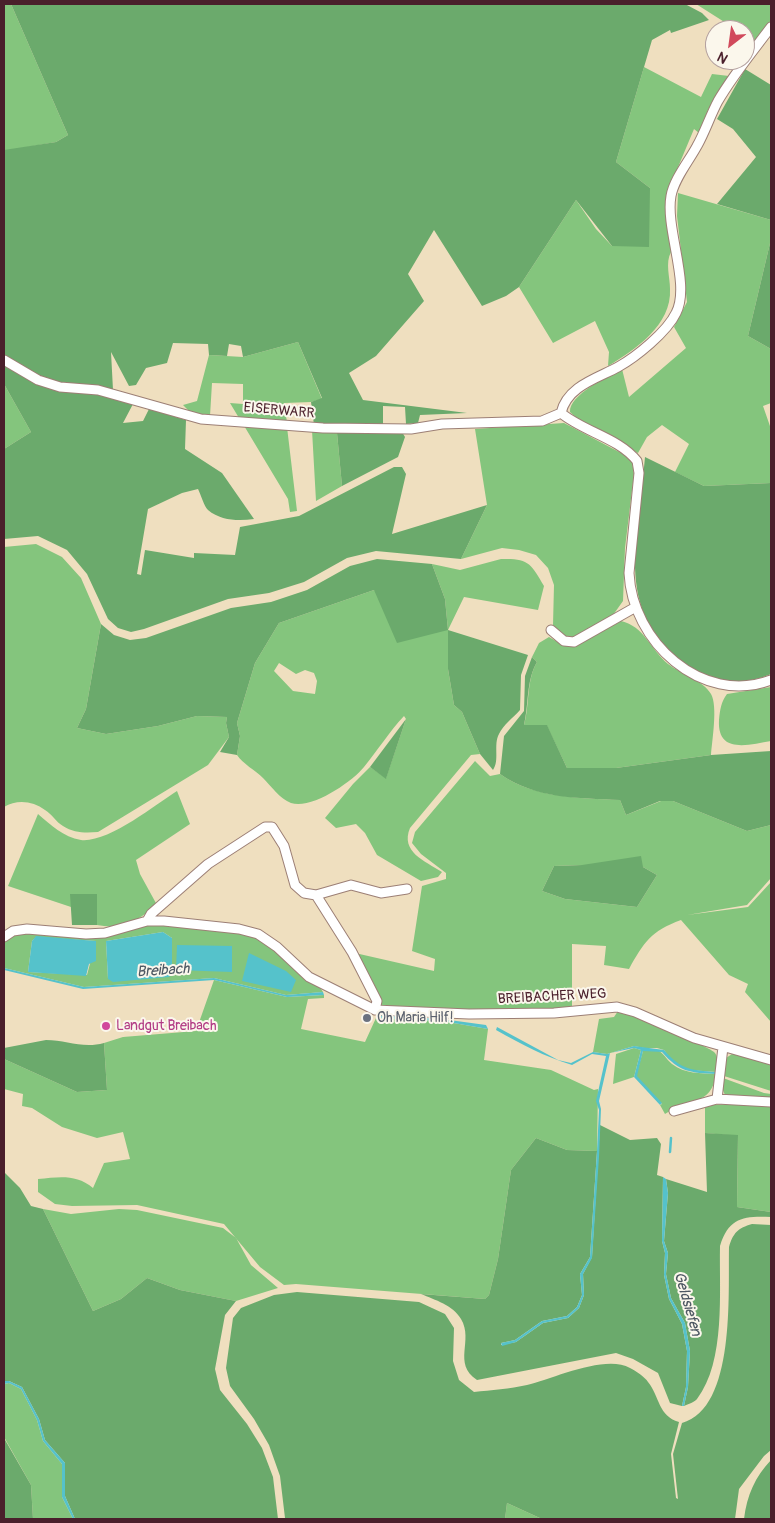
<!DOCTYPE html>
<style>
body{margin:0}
#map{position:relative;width:775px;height:1523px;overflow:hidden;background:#efdfbf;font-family:Pangolin,sans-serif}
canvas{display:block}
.frame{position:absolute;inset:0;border:5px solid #4a1f2b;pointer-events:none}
.north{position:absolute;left:705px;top:20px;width:50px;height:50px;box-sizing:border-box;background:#fbf7ec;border:1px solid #b4a19f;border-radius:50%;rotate:210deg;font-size:14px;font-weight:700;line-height:20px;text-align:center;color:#4a1f2b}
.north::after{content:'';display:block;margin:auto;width:18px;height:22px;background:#d1495b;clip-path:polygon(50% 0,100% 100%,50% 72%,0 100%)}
</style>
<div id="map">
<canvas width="775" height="1523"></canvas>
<div class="frame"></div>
<div class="north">N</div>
</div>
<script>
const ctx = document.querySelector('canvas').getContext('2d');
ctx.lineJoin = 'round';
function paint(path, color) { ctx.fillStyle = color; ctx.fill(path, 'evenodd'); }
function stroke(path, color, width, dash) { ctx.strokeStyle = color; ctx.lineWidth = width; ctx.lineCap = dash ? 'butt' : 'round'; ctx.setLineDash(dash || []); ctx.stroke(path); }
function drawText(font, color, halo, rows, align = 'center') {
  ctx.font = font + ' Pangolin,sans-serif'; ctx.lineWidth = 4; ctx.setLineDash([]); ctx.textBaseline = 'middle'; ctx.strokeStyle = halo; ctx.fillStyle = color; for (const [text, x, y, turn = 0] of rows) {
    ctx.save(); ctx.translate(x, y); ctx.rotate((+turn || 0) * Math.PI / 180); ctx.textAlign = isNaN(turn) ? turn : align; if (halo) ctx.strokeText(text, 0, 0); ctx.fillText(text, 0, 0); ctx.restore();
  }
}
paint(new Path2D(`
 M4 4H11L68 135 56 142 5 151Z
 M696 4H771V22L754 42 745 36V30H737Z
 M644 67 701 97 712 74 729 76 708 110 699 133 694 129 668 191 666 204 671 252C665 263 670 277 670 289 672 325 635 350 608 366L609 352 595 321 553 343 519 287 576 200 596 229 612 246 650 188 616 162Z
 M678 193 771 220V239L748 336 771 349V403L763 406 771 429V483L704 486 675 472 689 444 662 425 647 437 638 453 581 422 570 412C569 395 608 376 622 369L629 397 686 348 674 327 687 302 677 216Z
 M298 342 322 399 311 402 284 403 287 422 239 418 230 403 243 404V384L212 383 210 416 193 415 183 405 197 401 209 355 243 357Z
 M4 384 31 432 4 449Z
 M564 423 623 454 632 462 634 474 625 548 623 601 613 615 579 637 568 639 560 635 553 625 554 585 548 568 536 555 519 550 502 548 461 559 487 505 475 429Z
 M243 424 287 427 297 511 290 512 288 499Z
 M312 430 337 433 342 486 316 501Z
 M36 544 62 557 81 578 101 624 86 709 77 728 106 734 158 726 197 716 227 717 226 723 229 737 208 765 98 832C85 833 74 833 63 826 56 822 52 814 45 810 33 801 17 799 4 807V547Z
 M501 559C528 558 531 563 544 586L538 610 464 597 448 630V669L454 705 462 712 480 754 471 755 410 828C400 852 425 861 442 872L438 877 421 881 377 855 365 833 356 824 336 828 325 818 353 784 370 767 386 778 406 719 404 716C389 732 378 750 364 767 352 782 311 810 291 803 280 799 271 786 263 778 255 770 243 764 237 755L240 736 237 723 255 663 279 623 374 590 448 630 445 599 432 564 460 570ZM279 663 296 674 305 670 314 673 317 681 315 694 293 691 274 671Z
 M621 621C644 626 651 650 668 664 681 674 704 681 711 694 718 706 712 741 711 755L616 768H567L547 726 524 725C530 704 526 681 537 662L532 657 539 643 549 637 563 645 576 646Z
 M771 687V741C748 745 717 754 719 720 720 710 721 702 727 694Z
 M475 761 490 776 500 774C534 798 579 798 620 800L626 815 661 801H673L747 831 771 825V878L747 905 687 915 748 907 771 882V1022L745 992 748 984 729 975 681 920C651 931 644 942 629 969L604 965 606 946 572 944V1008L465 1011 385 1008 381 1005 355 953 434 971 435 959 412 951 422 886 446 879V873L421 854 412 843 415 832ZM582 865 643 867 657 875 637 907 565 899 542 891 554 866Z
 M177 791 190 824 136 860 140 874 157 905C137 921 123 930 97 925V894H71V907L8 886 38 814C51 825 63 837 81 840 108 843 155 805 177 791Z
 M157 924C186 926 233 925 259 939 274 947 287 961 300 973 307 979 320 985 323 992L286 995 214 978 84 987 4 968V941C25 921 58 939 83 937 108 935 132 926 157 924ZM163 932 172 938V974L108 979 106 941ZM36 937 96 941 87 975 28 972 32 941Z
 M214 980 287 997 324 995V998L308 999 301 1029 365 1042 376 1018 442 1021 488 1029 484 1060 551 1070 594 1090 598 1089 597 1151 567 1150 536 1138 511 1170 498 1259 489 1295 485 1299 296 1284 284 1285 260 1267 224 1224 137 1205 72 1206 55 1204 38 1192V1179C60 1177 76 1174 93 1188L104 1163 130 1159 123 1132 97 1138 62 1127 32 1108 22 1106 23 1094 4 1089V1059L77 1092 107 1090 104 1043 123 1037 196 1031Z
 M618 1011C629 1014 712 1047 715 1053 719 1058 717 1066 716 1072L689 1070 673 1062 664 1050 657 1048H644L634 1046 607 1054 593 1052 599 1019 614 1017Z
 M634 1048 641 1050 634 1077 613 1084 616 1054Z
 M657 1050C664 1053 666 1059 672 1064 685 1074 700 1073 716 1074 712 1106 687 1099 665 1114L660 1105 662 1104 636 1076 643 1051Z
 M732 1054 771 1064V1091L724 1076 726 1058Z
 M723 1078 764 1093 771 1094V1100L725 1095 722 1088Z
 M771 1103V1212L737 1207 738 1136 705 1133V1105Z
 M43 1209 71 1214 119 1209 137 1210 223 1228 236 1238 251 1265 278 1288 236 1301 180 1290 147 1278 121 1299 93 1311Z
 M9 1383 21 1389 37 1420 43 1441 62 1464V1497L73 1519H33L31 1485 4 1437V1384Z
 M507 1503 542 1519H505Z`), '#84c57d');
paint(new Path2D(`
 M11 4H685L702 13 709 20 671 33 670 30 652 40 616 162 650 188 649 247 612 246 576 200 519 287 506 296 482 306 434 230 408 274 424 301 376 356 349 373 363 400 467 413 420 415 418 423 406 424 405 407 383 406V425H314L311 402 322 398 298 342 243 357 241 346 229 344 227 356 209 355 208 344 173 343 167 363 146 368 136 385 129 386 111 352 113 390 60 383 40 377 4 357V150L56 142 68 135Z
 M745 69 771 85V220L717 204 756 157 733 129 717 119Z
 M771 239V349L748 336Z
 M4 364 64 391 100 395 133 404 123 423 143 421 149 409 186 420 185 449 222 473 254 519C239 521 221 521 208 510 204 506 201 495 198 489L182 493 148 509 137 574 141 575 145 550 194 558V553L235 555 240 527 299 516 394 467H402L406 474 392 534 487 505 461 559 376 551 347 558 304 582 269 593 228 599 144 629 131 632 118 628 108 619 87 574 67 550 38 536 4 539V449L31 432 4 384Z
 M366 431 402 432 405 437 398 457 342 486 337 433Z
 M645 457 704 486 771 483V674C746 685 719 684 695 670 610 620 638 537 645 457Z
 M377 559 432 564 445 599 448 630 528 655 521 675 520 710C514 717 503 725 499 734 493 745 500 760 493 770L480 754 462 712 454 705 448 669V630L397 643 374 590 279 623 255 663 237 723 240 736 237 755 220 752 229 737 226 723 227 717 197 716 158 726 106 734 77 728 86 709 101 624 114 635 130 640 146 638 231 608 271 602 307 590 350 566Z
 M532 657 537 662C526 681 529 704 524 725H547L567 768H616L711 755 771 751V825L747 831 673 801H660L626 815 620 800C577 798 536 799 500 774L504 736 524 711 525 676Z
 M406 719 386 779 370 767Z
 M641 856 643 867 657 875 637 907 565 899 542 891 554 866 582 865Z
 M70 894H97V925H72Z
 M46 1040C66 1040 83 1049 104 1043L107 1090 77 1092 4 1059V1048Z
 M600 1125 630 1140 657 1138 661 1144 657 1175 663 1177 662 1241 665 1253 664 1275 669 1299 682 1324 687 1351 686 1387 682 1406 670 1403 658 1373 633 1359 616 1353 477 1380C452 1363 474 1341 461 1319 453 1305 435 1300 421 1294L485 1299 489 1295 498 1259 511 1170 536 1138 567 1150 597 1151 590 1257 580 1274 582 1295 577 1307 567 1316 542 1321 515 1340 501 1343V1345L516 1342 543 1323 568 1318 579 1308 584 1295 583 1274 592 1257Z
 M705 1133 738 1135 737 1207 771 1212V1217C744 1216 729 1217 720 1246 719 1291 726 1361 697 1399 695 1402 688 1404 684 1406L688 1387 690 1351 685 1323 671 1298 666 1274 668 1253 664 1241 668 1193 666 1179 707 1192Z
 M4 1172 20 1188 31 1206 43 1209 93 1311 121 1299 147 1278 180 1290 236 1301 225 1315 215 1369 220 1390 247 1424 262 1448 273 1477 278 1519H75L65 1496V1463L45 1440 39 1419 22 1387 9 1381H4Z
 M752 1224 771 1225V1450L764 1456 739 1489 735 1519H542L507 1503 505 1519 285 1518 280 1476 269 1445 254 1419 230 1386 226 1368 233 1318 241 1308 274 1295 297 1292 419 1302 445 1314 454 1328 453 1361 459 1380 474 1392C491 1390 510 1389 527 1385 553 1379 605 1354 630 1368 636 1371 645 1377 648 1382 660 1397 658 1416 679 1422L671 1454 676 1498 678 1499 673 1454 682 1423C736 1408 728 1293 729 1247 733 1233 738 1228 752 1224Z
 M4 1438 31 1485 33 1519H4Z
 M771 1460V1519H744C747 1495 755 1477 771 1460Z`), '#6baa6c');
paint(new Path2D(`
 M163 932 172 938V974L169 977 113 982 108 979 106 941Z
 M36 936 96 941V961L89 964 86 976 28 972 32 941Z
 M177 945 232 946V972L176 970Z
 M249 953 286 971 296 980 291 992 242 981Z
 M4 968 84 987 214 978 286 995 323 992 324 995 287 997 214 980 83 989 4 970Z
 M376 1014 442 1019 486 1025 488 1029 442 1021 376 1018Z
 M497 1027 558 1060 571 1063 593 1052 607 1054 634 1046 664 1050C681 1070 691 1070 716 1072V1074C691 1073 679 1072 662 1052L643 1051 637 1076 662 1103 660 1105 634 1077 641 1050 634 1048 610 1053 599 1101 601 1109 599 1157 592 1258 583 1274 584 1295 579 1308 568 1318 543 1323 516 1342 502 1346 501 1343 515 1340 542 1321 567 1316 577 1307 582 1295 580 1274 590 1257 597 1151 599 1110 596 1101 606 1056 592 1054 572 1065C543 1056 523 1045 496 1030Z
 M663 1177 666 1179 668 1193 664 1241 668 1253 666 1274 671 1298 685 1323 690 1351 688 1387 684 1406H682L686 1387 687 1351 682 1324 669 1299 664 1275 665 1253 662 1241Z
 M4 1381H9L22 1387 39 1419 45 1440 65 1463V1496L75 1519H73L62 1497V1464L43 1441 37 1420 21 1389 9 1383 4 1384Z`), '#55c2cb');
stroke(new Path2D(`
 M670 1152 671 1138`), '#55c2cb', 2.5);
const minor = new Path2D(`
 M4 360 38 380 60 387 98 390 201 419 323 428 411 429 442 424 542 421 561 413
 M561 413C567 386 598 378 618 367 636 357 667 332 676 313 691 285 665 229 671 196 674 179 689 161 697 146 705 132 710 116 718 101 733 75 753 51 771 27
 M561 413C584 432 619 438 637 461L639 473 629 573C632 641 701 706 771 680
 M551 630 564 641 574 642 634 608
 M316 895 352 952 377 1001 375 1010
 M147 921 151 914 208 864 265 827H272L284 846 295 885 304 893 316 895 351 885 381 893 407 889
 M4 937 13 931 27 929 86 934 105 933 147 921H164L239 929 258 934 277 947 309 977 375 1010 469 1014 554 1013 617 1007 635 1012 694 1038 771 1060
 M717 1099 771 1102
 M674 1111 717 1099 723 1047`);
stroke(minor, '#9c7f75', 11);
stroke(minor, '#fff', 9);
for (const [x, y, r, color] of [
 [367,1018,5,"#6b7280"],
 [106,1026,5,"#d1479c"]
]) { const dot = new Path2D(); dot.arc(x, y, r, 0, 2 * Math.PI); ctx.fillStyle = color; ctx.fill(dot); stroke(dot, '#fbf7ec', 2); }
drawText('14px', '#4a1f2b', '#fbf7ec', [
 ["EISERWARR",279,411,5],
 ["BREIBACHER WEG",552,997,-3]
]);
drawText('14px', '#5b616d', '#fbf7ec', [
 ["Oh Maria Hilf!",377,1018]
], 'left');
drawText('14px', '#b23c85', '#fbf7ec', [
 ["Landgut Breibach",116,1026]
], 'left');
drawText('italic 15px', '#4e5863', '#fbf7ec', [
 ["Breibach",163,971,-4],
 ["Geldsiefen",687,1304,74]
]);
</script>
